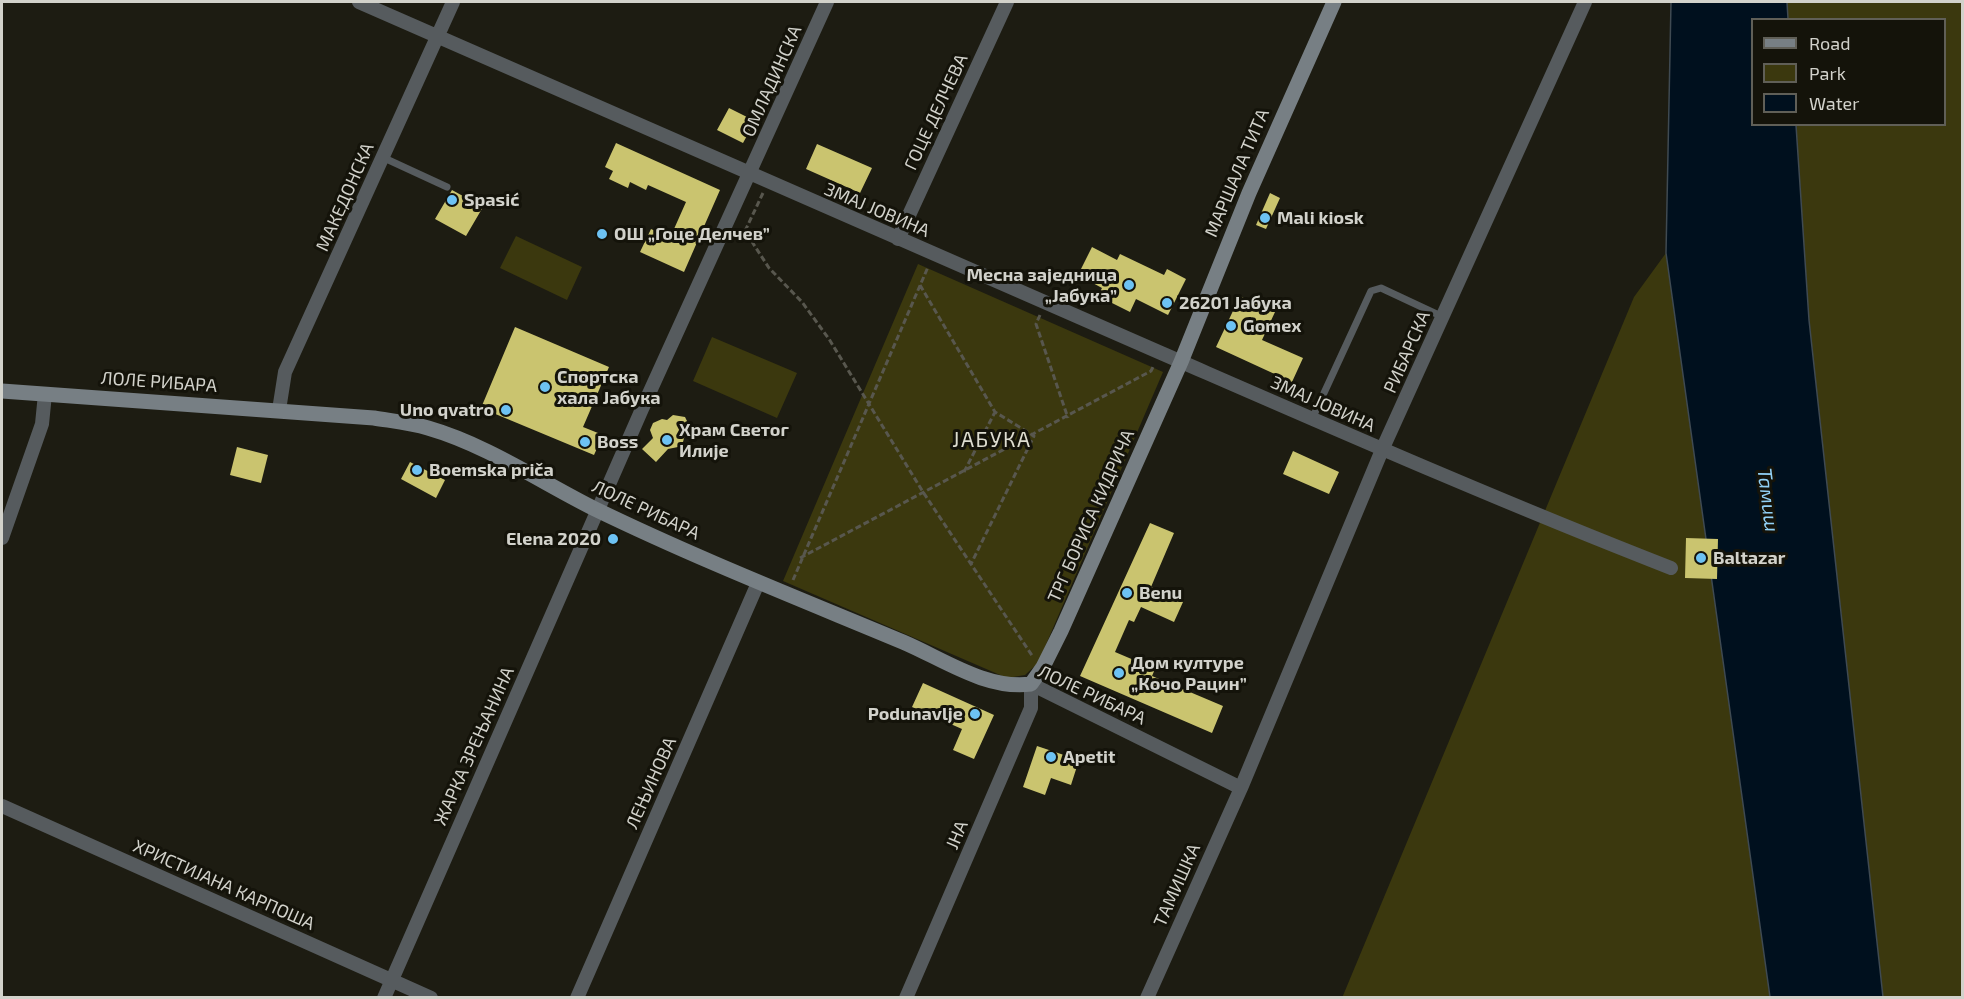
<!DOCTYPE html>
<meta charset="utf-8">
<style>
body{margin:0}
#map{position:relative;width:1964px;height:999px;overflow:hidden;background:#1d1c12;font-family:"Exo 2",sans-serif}
canvas{display:block}
.frame{position:absolute;inset:0;border:3px solid #d2d2cb;pointer-events:none}
.legend{position:absolute;left:1751px;top:18px;width:195px;height:108px;box-sizing:border-box;background:#14130a;border:2px solid #605f57;margin:0;padding:8px 10px;list-style:none;font-size:18px;color:#d2d2cb}
.legend li{display:flex;align-items:center;gap:12px;height:30px}
.legend b{width:30px;border:2px solid #605f57}
</style>
<div id="map">
<canvas width="1964" height="999"></canvas>
<div class="frame"></div>
<ul class="legend">
<li><b style="height:8px;background:#777f84"></b>Road</li>
<li><b style="height:16px;background:#3b380e"></b>Park</li>
<li><b style="height:16px;background:#00101e"></b>Water</li>
</ul>
</div>
<script>
const ctx = document.querySelector('canvas').getContext('2d');
ctx.lineJoin = 'round';
function paint(path, color) { ctx.fillStyle = color; ctx.fill(path, 'evenodd'); }
function stroke(path, color, width, dash) { ctx.strokeStyle = color; ctx.lineWidth = width; ctx.lineCap = dash ? 'butt' : 'round'; ctx.setLineDash(dash || []); ctx.stroke(path); }
function drawText(font, color, halo, rows, align = 'center') {
  ctx.font = font + ' "Exo 2",sans-serif'; ctx.lineWidth = 6; ctx.setLineDash([]); ctx.textBaseline = 'middle'; ctx.strokeStyle = halo; ctx.fillStyle = color; for (const [text, x, y, turn = 0] of rows) {
    ctx.save(); ctx.translate(x, y); ctx.rotate((+turn || 0) * Math.PI / 180); ctx.textAlign = isNaN(turn) ? turn : align; if (halo) ctx.strokeText(text, 0, 0); ctx.fillText(text, 0, 0); ctx.restore();
  }
}
paint(new Path2D(`
 M1787 2H1962V997H1883L1809 320 1796 125 1944 124V20L1788 19Z
 M516 236 582 267 567 300 500 268Z
 M1666 253 1770 997 1342 998 1634 297Z
 M918 264 1163 372 1038 663 1025 675 1007 678 783 581Z
 M712 337 797 373 777 418 693 381Z`), '#3b380e');
const water = new Path2D(`
 M1671 2H1787L1788 19 1752 20V124L1796 125 1809 320 1883 997H1770L1666 253Z`);
paint(water, '#00101e');
stroke(water, '#3f4a52', 1.5);
paint(new Path2D(`
 M729 108 755 121 743 143 717 130Z
 M616 143 720 190 684 272 640 252 651 229 670 238 686 202 648 185 646 190 630 182 628 188 609 179 613 171 605 167Z
 M817 144 872 168 860 193 806 169Z
 M452 190 483 207 466 236 435 219Z
 M1270 193 1280 198 1266 229 1256 225Z
 M1092 247 1117 260 1120 254 1164 275 1167 269 1186 279 1168 315 1136 299 1130 312 1098 296 1102 288 1078 275Z
 M1240 296 1275 312 1262 340 1303 358 1292 382 1216 347Z
 M515 327 609 367 583 427 603 435 594 455 481 408Z
 M673 415 685 417 688 423 683 442 678 447 668 449 656 462 642 449 653 438 650 430 653 423 662 419 667 420Z
 M237 447 268 455 261 483 230 475Z
 M1293 451 1339 472 1329 494 1283 474Z
 M410 462 445 480 436 498 401 479Z
 M1150 523 1174 533 1151 587 1183 602 1174 622 1141 607 1134 622 1129 620 1115 652 1155 669 1152 676 1223 706 1212 733 1080 676Z
 M1686 538 1718 539 1717 579 1685 578Z
 M923 683 994 715 974 759 953 750 962 729 912 707Z
 M1037 746 1079 760 1071 785 1051 778 1045 795 1023 787Z`), '#cac46f');
stroke(new Path2D(`
 M763 193 745 231 769 268 802 302 829 339 923 492 1033 657
 M920 285 995 412 1034 436 971 564
 M1040 315 1036 324 1068 418
 M964 472 995 412
 M800 558 1151 371 1154 365
 M793 580 928 267`), '#58574e', 3, [6, 3]);
stroke(new Path2D(`
 M382 157 447 187
 M1312 419 1371 291 1381 288 1443 317`), '#565b5e', 7);
stroke(new Path2D(`
 M359 2C626 119 893 237 1161 353 1331 427 1499 501 1671 568
 M898 239 1007 2
 M279 410 285 372 453 2
 M2 538 42 424 45 394
 M2 806 431 998
 M384 998 642 409 827 2
 M577 998 758 583
 M906 998 1031 708V684L1241 788
 M1147 998 1241 788 1382 450 1585 2`), '#565b5e', 14);
stroke(new Path2D(`
 M2 391 374 418C392 421 411 423 428 428 487 445 541 482 595 509 696 558 800 599 903 642 943 659 986 690 1031 684L1043 667 1061 631 1181 362 1249 193 1334 2`), '#777f84', 15);
for (const [x, y, r, color] of [
 [452,200,6,"#6dc2f3"],
 [1265,218,6,"#6dc2f3"],
 [602,234,6,"#6dc2f3"],
 [1129,285,6,"#6dc2f3"],
 [1167,303,6,"#6dc2f3"],
 [1231,326,6,"#6dc2f3"],
 [545,387,6,"#6dc2f3"],
 [506,410,6,"#6dc2f3"],
 [667,440,6,"#6dc2f3"],
 [585,442,6,"#6dc2f3"],
 [417,470,6,"#6dc2f3"],
 [613,539,6,"#6dc2f3"],
 [1701,558,6,"#6dc2f3"],
 [1127,593,6,"#6dc2f3"],
 [1119,673,6,"#6dc2f3"],
 [975,714,6,"#6dc2f3"],
 [1051,757,6,"#6dc2f3"]
]) { const dot = new Path2D(); dot.arc(x, y, r, 0, 2 * Math.PI); ctx.fillStyle = color; ctx.fill(dot); stroke(dot, '#14130a', 2); }
drawText('18px', '#d2d2cb', '#14130a', [
 ["ОМЛАДИНСКА",772,81,-66],
 ["ГОЦЕ ДЕЛЧЕВА",936,112,-65],
 ["МАРШАЛА ТИТА",1237,173,-67],
 ["МАКЕДОНСКА",345,197,-66],
 ["ЗМАЈ ЈОВИНА",877,210,23],
 ["РИБАРСКА",1407,352,-66],
 ["ЛОЛЕ РИБАРА",159,382,4],
 ["ЗМАЈ ЈОВИНА",1323,404,24],
 ["ЛОЛЕ РИБАРА",646,510,25],
 ["ТРГ БОРИСА КИДРИЧА",1091,516,-66],
 ["ЛОЛЕ РИБАРА",1092,695,25],
 ["ЖАРКА ЗРЕЊАНИНА",474,746,-66],
 ["ЛЕЊИНОВА",651,783,-66],
 ["ЈНА",957,835,-67],
 ["ХРИСТИЈАНА КАРПОША",224,885,24],
 ["ТАМИШКА",1177,885,-66]
]);
drawText('bold 18px', '#d2d2cb', '#14130a', [
 ["Spasić",464,200],
 ["Mali kiosk",1277,218],
 ["ОШ „Гоце Делчев”",614,234],
 ["Месна заједница",1117,275,"right"],
 ["„Јабука”",1117,296,"right"],
 ["26201 Јабука",1179,303],
 ["Gomex",1243,326],
 ["Спортска",557,377],
 ["хала Јабука",557,398],
 ["Uno qvatro",494,410,"right"],
 ["Храм Светог",679,430],
 ["Илије",679,451],
 ["Boss",597,442],
 ["Boemska priča",429,470],
 ["Elena 2020",601,539,"right"],
 ["Baltazar",1713,558],
 ["Benu",1139,593],
 ["Дом културе",1131,663],
 ["„Кочо Рацин”",1131,684],
 ["Podunavlje",963,714,"right"],
 ["Apetit",1063,757]
], 'left');
drawText('italic 20px', '#91d0f5', '#14130a', [
 ["Тамиш",1768,500,83]
]);
ctx.letterSpacing = '1.5px';
drawText('21px', '#dddccf', '#14130a', [
 ["ЈАБУКА",992,440]
]);
ctx.letterSpacing = '0px';
</script>
